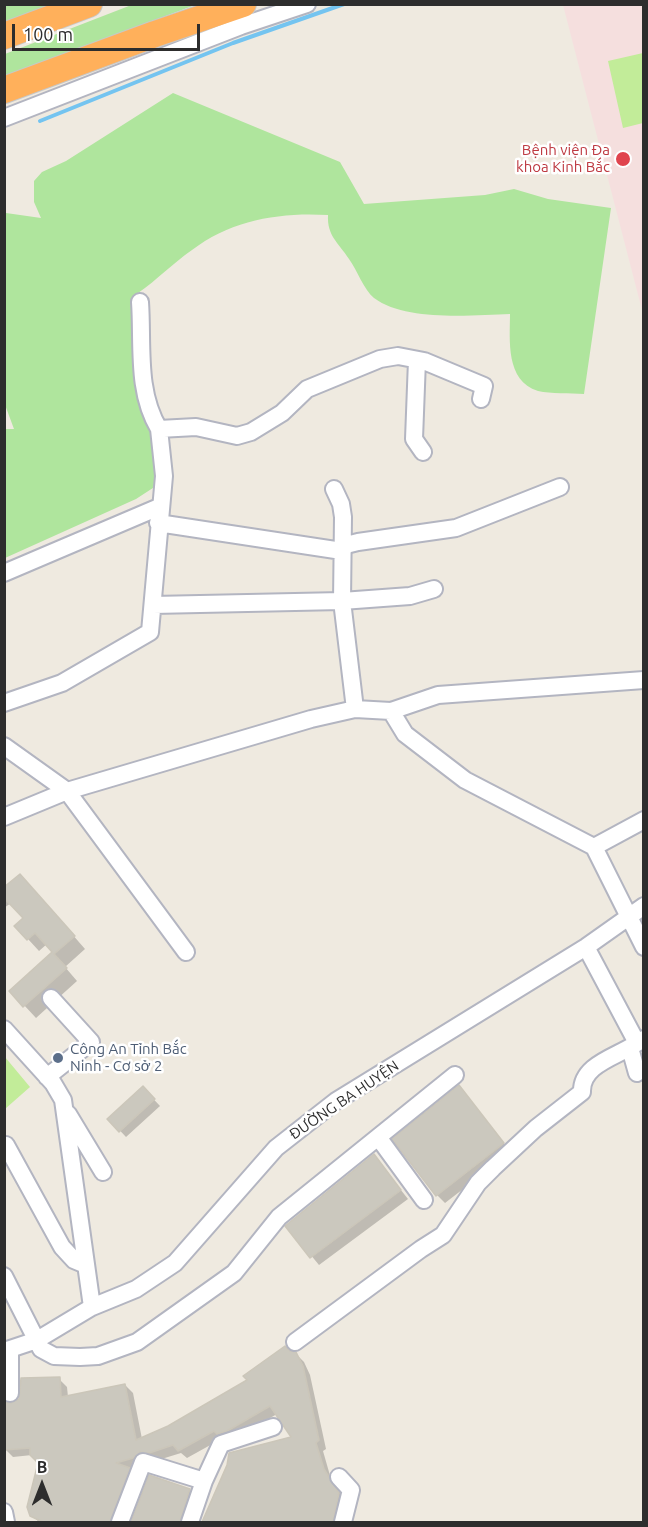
<!DOCTYPE html>
<meta charset="utf-8">
<style>
body{margin:0}
#map{position:relative;width:648px;height:1527px;overflow:hidden;background:#efeae0;font-family:Ubuntu,sans-serif}
canvas{display:block}
.frame{position:absolute;inset:0;border:6px solid #2d2d2d;pointer-events:none}
.north{position:absolute;left:12px;top:1455px;width:60px;height:60px;-webkit-text-stroke:4px #fff;paint-order:stroke;rotate:0deg;font-size:16px;font-weight:700;line-height:24px;text-align:center;color:#2d2d2d}
.north::after{content:'';display:block;margin:auto;width:21px;height:27px;background:#2d2d2d;clip-path:polygon(50% 0,100% 100%,50% 72%,0 100%)}
.scale{position:absolute;left:12px;top:24px;width:188px;height:27px;box-sizing:border-box;border:3px solid #2d2d2d;border-top:0;padding-left:8px;font-size:18px;line-height:21px;white-space:nowrap;color:#2d2d2d;-webkit-text-stroke:4px #fff;paint-order:stroke}
</style>
<div id="map">
<canvas width="648" height="1527"></canvas>
<div class="frame"></div>
<div class="north">B</div>
<div class="scale">100 m</div>
</div>
<script>
const ctx = document.querySelector('canvas').getContext('2d');
ctx.lineJoin = 'round';
function paint(path, color) { ctx.fillStyle = color; ctx.fill(path, 'evenodd'); }
function stroke(path, color, width, dash) { ctx.strokeStyle = color; ctx.lineWidth = width; ctx.lineCap = dash ? 'butt' : 'round'; ctx.setLineDash(dash || []); ctx.stroke(path); }
function drawText(font, color, halo, rows, align = 'center') {
  ctx.font = font + ' Ubuntu,sans-serif'; ctx.lineWidth = 5; ctx.setLineDash([]); ctx.textBaseline = 'middle'; ctx.strokeStyle = halo; ctx.fillStyle = color; for (const [text, x, y, turn = 0] of rows) {
    ctx.save(); ctx.translate(x, y); ctx.rotate((+turn || 0) * Math.PI / 180); ctx.textAlign = isNaN(turn) ? turn : align; if (halo) ctx.strokeText(text, 0, 0); ctx.fillText(text, 0, 0); ctx.restore();
  }
}
paint(new Path2D(`
 M563 5H643V314Z`), '#f5dfde');
paint(new Path2D(`
 M5 4 65 5 5 26Z
 M134 4 195 5 5 76V54Z
 M173 93 340 162 364 204 485 195 514 189 548 199 611 208 584 394C570 393 551 394 538 391 505 381 510 339 510 314 473 315 406 322 374 298 364 290 357 270 349 259 338 242 327 236 328 215 280 212 231 220 192 250 173 263 157 280 138 293L137 324 155 431 156 486 136 499 5 558 4 429H14L4 402 5 215 6 213 41 218 34 202V181L42 172 66 161Z`), '#afe59d');
paint(new Path2D(`
 M643 53V123L623 128 608 61Z
 M5 1057 30 1087 5 1109Z`), '#c2ec99');
paint(new Path2D(`
 M31 887 85 949 65 967 77 981 36 1018 11 991 54 952 47 944 39 951 28 939 25 919 11 903 4 908V889Z
 M459 1087 511 1152 445 1203 437 1195Z
 M143 1088 160 1106 126 1137 109 1119Z
 M374 1156 408 1199 319 1265 287 1226Z
 M291 1353 296 1354 304 1362 310 1375 326 1449 323 1451 331 1479 347 1502 341 1522H203L214 1494 217 1495 293 1438 277 1414 235 1438H223L187 1458 181 1453 129 1469 137 1477 119 1522H39L31 1515 40 1463 32 1455 13 1457 5 1449 11 1405 59 1379 67 1387 68 1397 125 1385 133 1393 142 1439 168 1428Z
 M150 1477 190 1490 197 1498 190 1522H133Z`), '#0003');
stroke(new Path2D(`
 M40 121 233 43 344 4`), '#74c4f0', 4);
const building = new Path2D(`
 M20 874 75 936 54 954 67 968 23 1007 9 991 52 952 35 933 27 940 14 926 23 918 4 898V887Z
 M459 1085 504 1143 436 1196 392 1139Z
 M143 1086 155 1099 119 1132 107 1119Z
 M374 1154 401 1190 310 1258 285 1226Z
 M285 1346 290 1351 296 1352 303 1366 319 1440 316 1443 324 1469 339 1493 333 1522H202L227 1465 229 1453 291 1437 270 1406 227 1431 217 1434 214 1431 178 1451 173 1445 149 1453 140 1452 133 1458 116 1463 130 1468 110 1522H43L30 1516 27 1507 38 1463 30 1455V1448L4 1450V1402L11 1403 19 1399 21 1378 60 1377 61 1397 125 1384 136 1440 168 1426 247 1380 243 1376Z
 M149 1475 190 1489 180 1522H131Z`);
paint(building, '#cbc8be');
stroke(building, '#cbc6b9', 1.5);
const minor = new Path2D(`
 M4 118 241 26 307 4
 M140 302C143 344 136 391 159 429L196 427 237 436 251 432 282 413 307 389 380 359 398 356 424 361 484 386 481 399
 M417 360 414 439 423 452
 M334 489 341 504 343 517 342 601 355 709
 M158 523 342 551
 M342 551 346 545 358 542 456 528 560 487
 M4 573 159 507
 M153 605 342 601 410 596 434 589
 M4 703 62 683 150 632 164 476 159 429
 M391 711 438 695 644 680
 M4 746 67 791 311 719 355 709 391 711 405 734 465 780 594 847 644 820
 M4 817 67 791 186 952
 M594 847 644 947
 M586 947 637 1043 644 1039
 M4 1029 53 1083 63 1100 92 1307
 M630 1048 637 1073
 M47 1077 91 1042 51 998
 M68 1114 103 1172
 M378 1137 424 1200
 M6 1145 62 1247 74 1260 86 1265
 M4 1276 41 1349 54 1356 80 1357 98 1356 137 1342 234 1273 279 1217 455 1075
 M295 1342 421 1249 443 1235 478 1183 493 1168 536 1128 582 1092C581 1064 617 1057 637 1043
 M10 1349V1393
 M4 1351 37 1340 92 1307 136 1289 175 1263 276 1148 336 1101 586 947 644 906
 M339 1477 351 1490 343 1522
 M4 1512 6 1522
 M120 1522 143 1462 204 1481 221 1444 273 1427
 M190 1522 204 1481`);
const highway = new Path2D(`
 M4 36 89 4
 M4 90 155 34 243 4`);
stroke(minor, '#b3b5c1', 20);
stroke(highway, '#c8c8c8', 28);
stroke(minor, '#fff', 16);
stroke(highway, '#ffb05b', 26);
for (const [x, y, r, color] of [
 [623,159,8,"#e0444e"],
 [58,1058,6,"#5c6f8a"]
]) { const dot = new Path2D(); dot.arc(x, y, r, 0, 2 * Math.PI); ctx.fillStyle = color; ctx.fill(dot); stroke(dot, '#fff', 2); }
drawText('15px', '#be3a42', '#fff', [
 ["Bệnh viện Đa",610,150],
 ["khoa Kinh Bắc",610,167]
], 'right');
drawText('15px', '#4e5e75', '#fff', [
 ["Công An Tỉnh Bắc",70,1049],
 ["Ninh - Cơ sở 2",70,1066]
], 'left');
drawText('15px', '#2d2d2d', '#fff', [
 ["ĐƯỜNG BA HUYỆN",344,1100,-34]
]);
</script>
